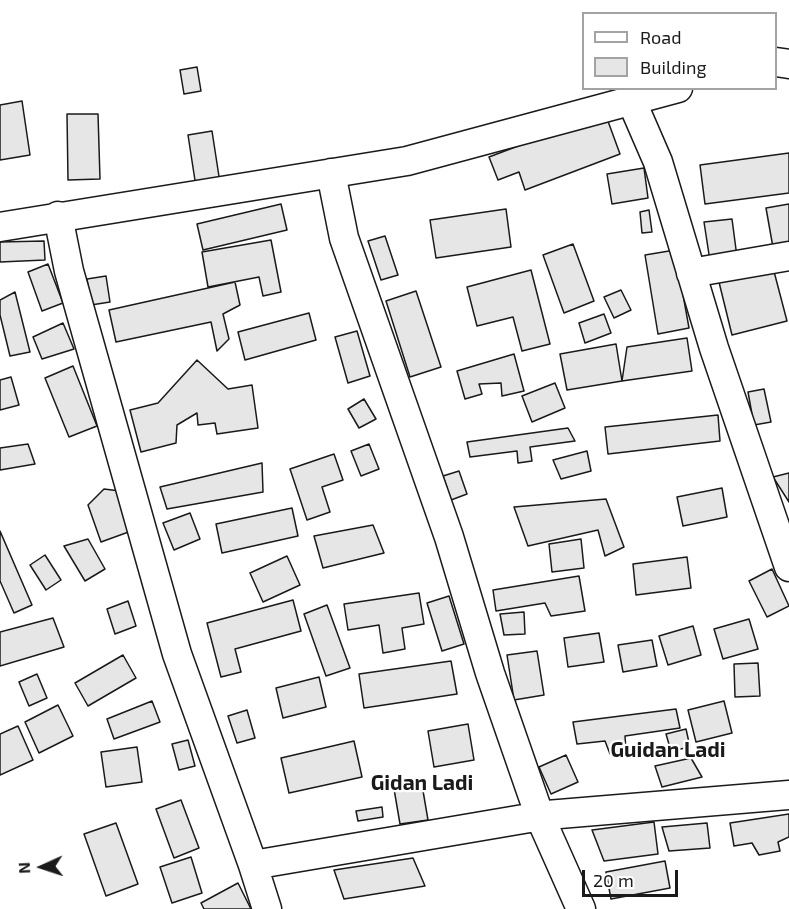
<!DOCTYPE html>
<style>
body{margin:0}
#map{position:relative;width:789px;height:909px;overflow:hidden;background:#fff;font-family:"Exo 2",sans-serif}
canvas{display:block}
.legend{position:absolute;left:582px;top:12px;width:195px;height:78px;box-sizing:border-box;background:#fff;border:2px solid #a3a3a3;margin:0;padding:8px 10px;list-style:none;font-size:18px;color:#1a1a1a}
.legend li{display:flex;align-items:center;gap:12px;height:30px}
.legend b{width:30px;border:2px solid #a3a3a3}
.north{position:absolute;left:12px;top:837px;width:60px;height:60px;-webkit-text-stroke:4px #fff;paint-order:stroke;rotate:267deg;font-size:16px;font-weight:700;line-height:24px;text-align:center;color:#1a1a1a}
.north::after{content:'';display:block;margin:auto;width:21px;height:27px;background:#1a1a1a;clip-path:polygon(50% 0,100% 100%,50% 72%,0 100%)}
.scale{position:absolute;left:582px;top:870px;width:96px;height:27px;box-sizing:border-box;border:3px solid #1a1a1a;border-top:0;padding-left:8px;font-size:18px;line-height:21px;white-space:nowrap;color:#1a1a1a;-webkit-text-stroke:4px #fff;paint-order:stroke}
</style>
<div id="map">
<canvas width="789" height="909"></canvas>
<ul class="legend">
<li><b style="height:8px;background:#fff"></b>Road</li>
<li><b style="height:16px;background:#e6e6e6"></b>Building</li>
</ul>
<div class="north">N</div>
<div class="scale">20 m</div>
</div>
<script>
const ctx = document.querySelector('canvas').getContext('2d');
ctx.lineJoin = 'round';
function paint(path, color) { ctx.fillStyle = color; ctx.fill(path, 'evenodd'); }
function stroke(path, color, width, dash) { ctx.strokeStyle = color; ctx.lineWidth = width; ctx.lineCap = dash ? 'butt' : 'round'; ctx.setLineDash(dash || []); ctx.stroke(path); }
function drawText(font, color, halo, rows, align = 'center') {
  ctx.font = font + ' "Exo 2",sans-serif'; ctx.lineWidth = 4.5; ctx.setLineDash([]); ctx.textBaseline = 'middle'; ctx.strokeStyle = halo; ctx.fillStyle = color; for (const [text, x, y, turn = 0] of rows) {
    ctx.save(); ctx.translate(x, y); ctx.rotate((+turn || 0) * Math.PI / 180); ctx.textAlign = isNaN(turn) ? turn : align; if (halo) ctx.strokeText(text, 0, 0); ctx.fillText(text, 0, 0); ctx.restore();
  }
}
const building = new Path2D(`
 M197 67 201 91 184 94 180 70Z
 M22 101 30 155 0 160V105Z
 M605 113 620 154 525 190 519 172 498 180 489 157Z
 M67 114H98L100 179 68 180Z
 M212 131 220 183 196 187 188 135Z
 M789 153V193L705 204 700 165Z
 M644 168 648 198 612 204 607 174Z
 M281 204 287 230 203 250 197 224Z
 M789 204V250L774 253 766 208Z
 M506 209 511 247 436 258 430 220Z
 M649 210 652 232 642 233 640 212Z
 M732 219 737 257 710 261 704 222Z
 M385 236 398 275 381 280 368 241Z
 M271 240 281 292 263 296 259 277 208 287 202 252Z
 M44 241 45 260 0 262V242Z
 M573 244 594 301 564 313 543 255Z
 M675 250 689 328 658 334 645 255Z
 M771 260 787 321 732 335 717 274Z
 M48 264 63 303 42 311 28 272Z
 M531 270 550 344 522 351 513 317 477 326 467 287Z
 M106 276 110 302 91 305 87 279Z
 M235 282 240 305 223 314 229 339 217 351 211 322 116 342 109 310Z
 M621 290 631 310 614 318 604 297Z
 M416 291 441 367 410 377 386 301Z
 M15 292 30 352 10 356 0 315V300Z
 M309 313 316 340 245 360 238 332Z
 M604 314 611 333 585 343 579 323Z
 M63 323 74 349 42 359 33 337Z
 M357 331 370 376 348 383 335 337Z
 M687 338 692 371 622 381 627 347Z
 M616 344 622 381 567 390 560 354Z
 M514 354 524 391 502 396 501 383 479 384 482 394 465 399 457 371Z
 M197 360 228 389 252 385 258 428 217 434 215 423 198 425 197 413 177 425 176 443 141 452 130 410 158 403Z
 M73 366 97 426 69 437 45 378Z
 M11 377 19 405 0 410V380Z
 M555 383 565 408 532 422 522 396Z
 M764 389 771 422 754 425 748 392Z
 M364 399 376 419 359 428 348 409Z
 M718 415 720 441 608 454 605 427Z
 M568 428 575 441 530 447 532 461 518 463 517 451 470 457 467 442Z
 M28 444 35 464 0 470V448Z
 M369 444 379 469 361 476 351 451Z
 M587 451 591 471 561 479 553 460Z
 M334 454 343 480 322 487 330 512 307 520 290 469Z
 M262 463 263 492 167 509 160 487Z
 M459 471 467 494 451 500 443 476Z
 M789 473V502L773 477Z
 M722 488 727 517 683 526 677 497Z
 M104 489 120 491 134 530 101 542 88 505Z
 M606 499 624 547 605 556 598 530 528 546 514 507Z
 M292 508 298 536 222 553 216 524Z
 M190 513 200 539 174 550 163 523Z
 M373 525 384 553 323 568 314 536Z
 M0 531 32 605 14 613 0 581Z
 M88 539 105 569 85 581 64 546Z
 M581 539 584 568 552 572 549 544Z
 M45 555 61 580 46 590 30 565Z
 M287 556 300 585 263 602 250 573Z
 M687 557 691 588 636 595 633 564Z
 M772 569 789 606 767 617 749 581Z
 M579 576 585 611 551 616 545 603 496 611 493 590Z
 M419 593 424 624 402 628 405 649 383 653 379 625 348 630 344 604Z
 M449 596 464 644 442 651 427 603Z
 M293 600 301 631 235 649 241 672 221 677 207 623Z
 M128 601 136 626 115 634 107 609Z
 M327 605 350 668 326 676 304 614Z
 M524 612 525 634 504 635 500 614Z
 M53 618 64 647 0 666V632Z
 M749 619 758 649 723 659 714 629Z
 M693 626 701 655 668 665 659 636Z
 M599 633 604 662 568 667 564 638Z
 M652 640 657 666 623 672 618 645Z
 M537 651 544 695 514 700 507 655Z
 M123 655 136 678 88 706 75 683Z
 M451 661 457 694 364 708 359 674Z
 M758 663 760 696 735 697 734 664Z
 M37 674 47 698 29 706 19 682Z
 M319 677 326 707 283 718 276 688Z
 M152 701 160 722 114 739 107 719Z
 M724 701 732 733 696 742 688 710Z
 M58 705 73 736 39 753 25 722Z
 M676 709 680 728 625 736 626 751 610 754 605 741 577 744 573 722Z
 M247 710 255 738 237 743 228 716Z
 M468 724 474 760 434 767 428 731Z
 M18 726 33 760 0 775V734Z
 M686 729 690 747 671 751 666 734Z
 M188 740 195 766 179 770 172 744Z
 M354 741 362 777 289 793 281 758Z
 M137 747 142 782 106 787 101 752Z
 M566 755 578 782 551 794 539 767Z
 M691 758 702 777 662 787 655 766Z
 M421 779 428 820 400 824 393 783Z
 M181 800 199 848 174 858 156 809Z
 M382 807 383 817 358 821 356 811Z
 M789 814V837L778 842 780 851 759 855 752 843 734 846 730 823Z
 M654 822 658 854 604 861 592 830Z
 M116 823 138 884 106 896 84 834Z
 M707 823 710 848 669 851 662 827Z
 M191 857 202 893 172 903 160 867Z
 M413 858 425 886 344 899 334 870Z
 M665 861 670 888 611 899 606 872Z
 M238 883 251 909H204L201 903Z`);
paint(building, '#e6e6e6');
stroke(building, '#1a1a1a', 1.5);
const minor = new Path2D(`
 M776 62 789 64
 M632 102 658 162 714 348 789 567
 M331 173 344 238 449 537 490 673 540 817 581 909
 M58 216 69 271 177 654 253 865
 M0 227 407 161 678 88
 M691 273 789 256
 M267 909 253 865 547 815 789 795`);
stroke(minor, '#1a1a1a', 31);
stroke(minor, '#fff', 28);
drawText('bold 21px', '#1a1a1a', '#fff', [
 ["Guidan Ladi",668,750],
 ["Gidan Ladi",422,783]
]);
</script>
